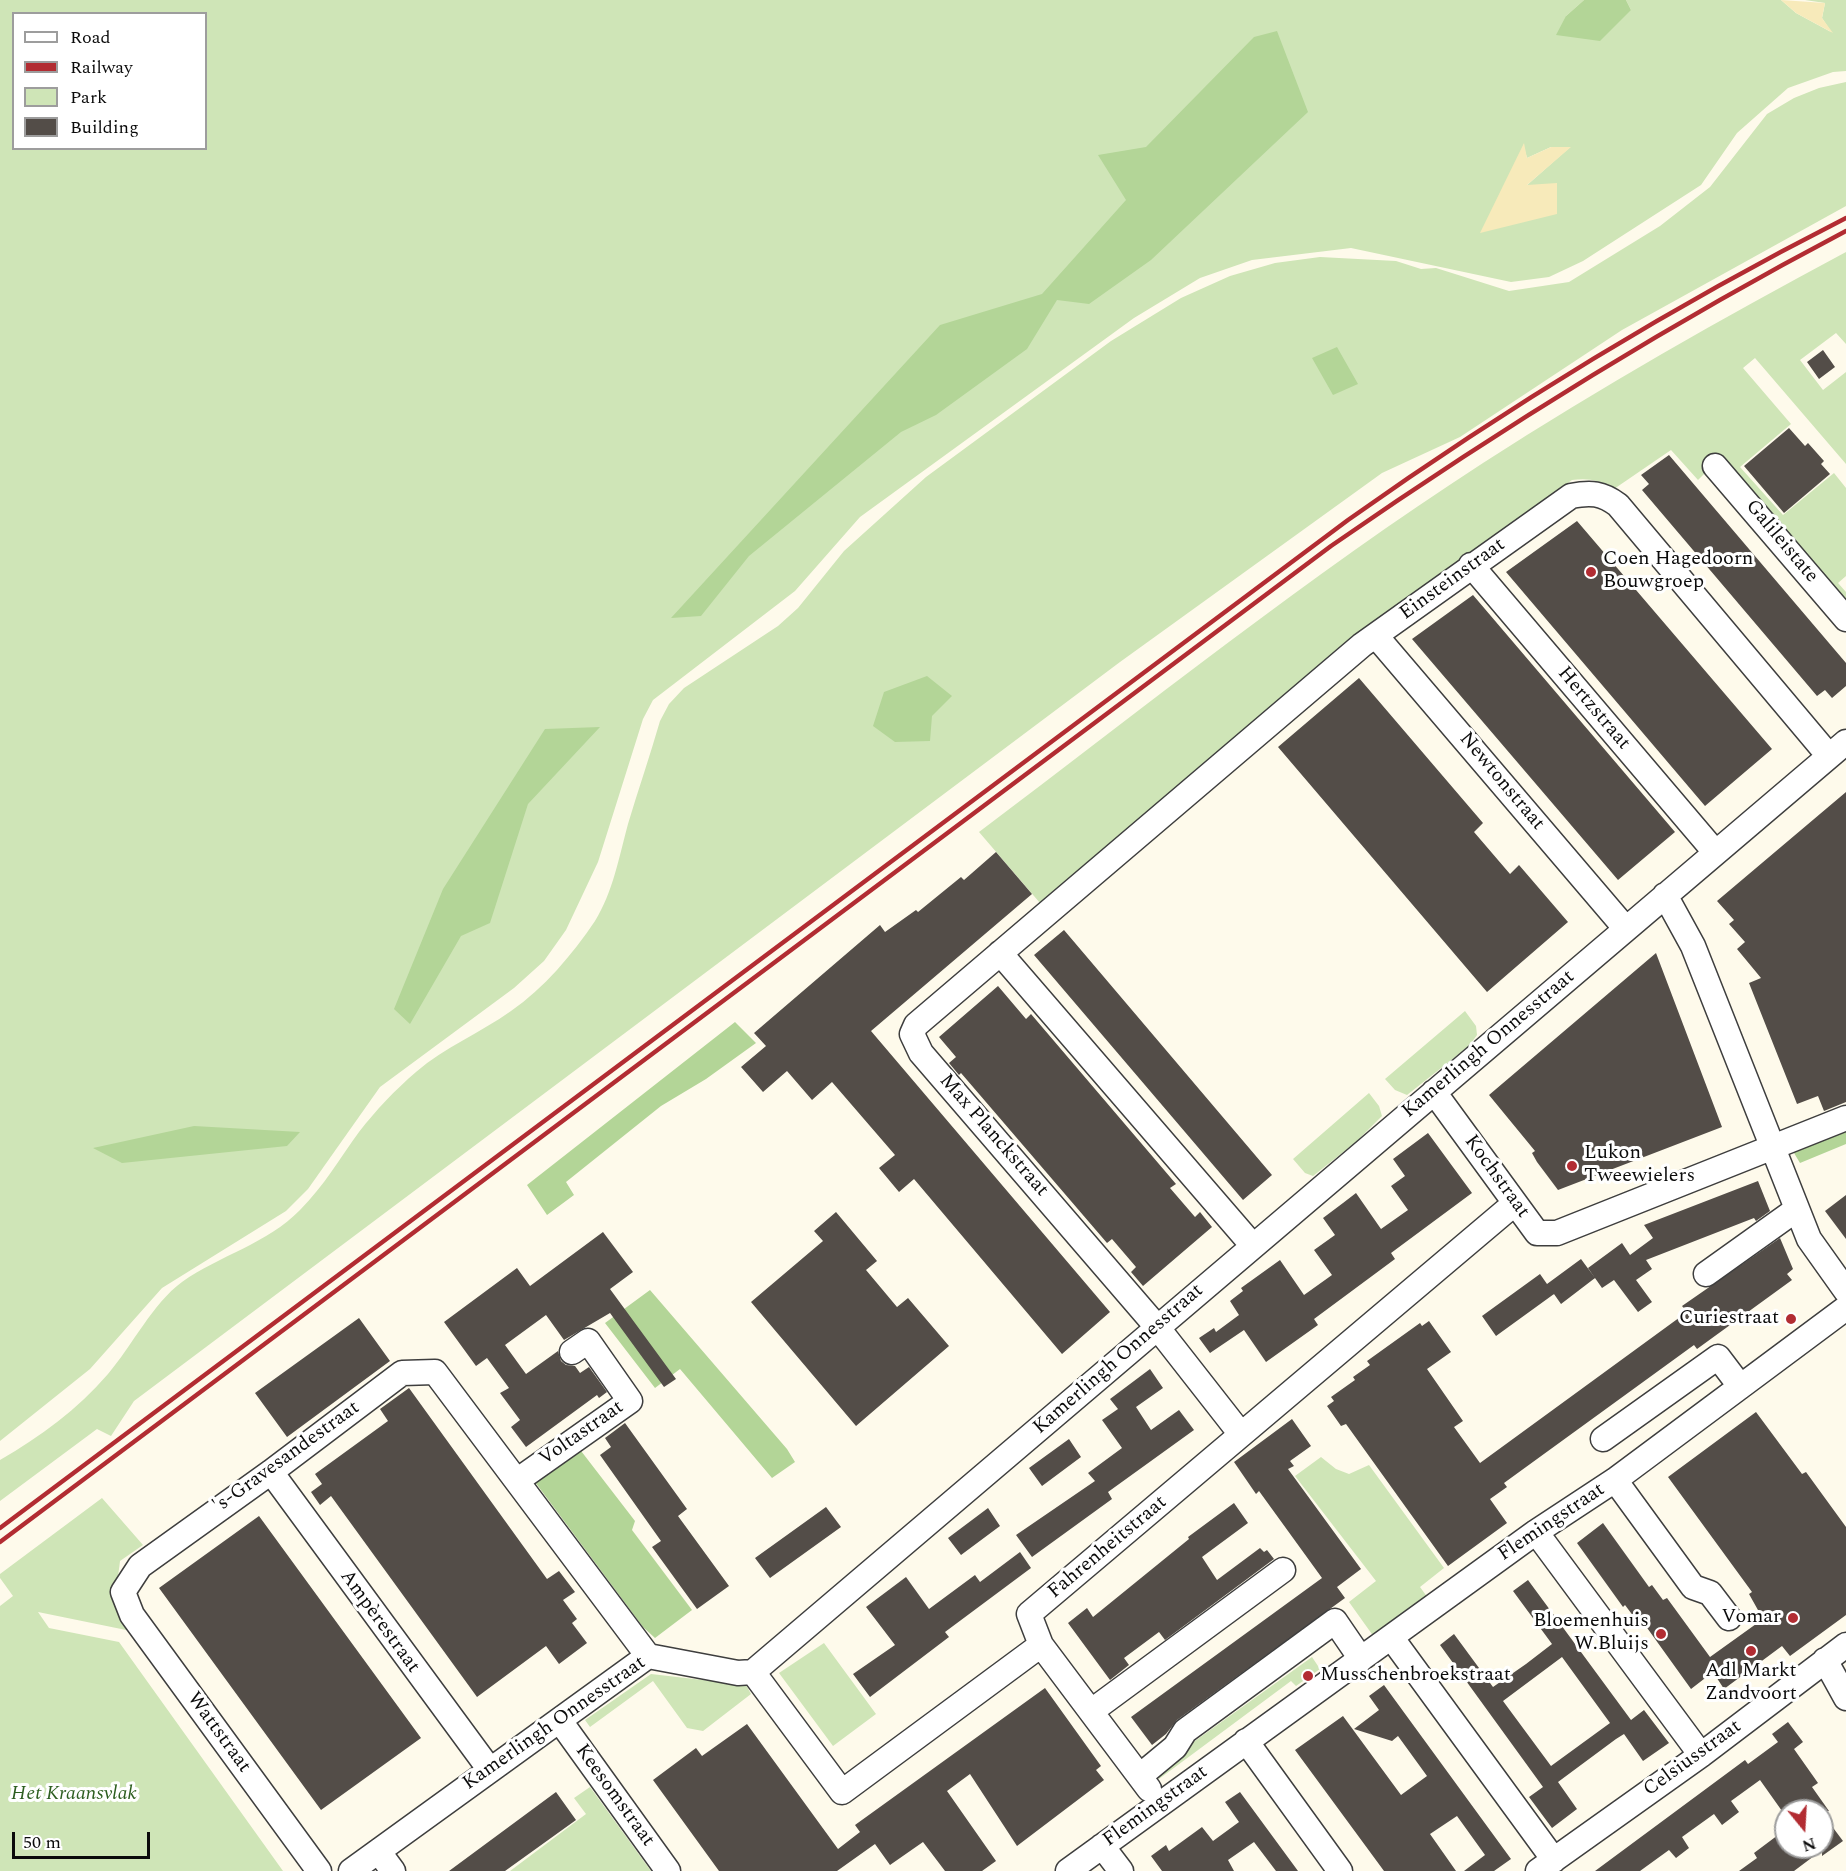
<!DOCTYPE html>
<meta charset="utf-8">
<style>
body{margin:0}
#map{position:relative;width:1846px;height:1871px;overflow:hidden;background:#fefaeb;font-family:Spectral,serif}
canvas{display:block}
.legend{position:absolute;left:12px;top:12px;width:195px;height:138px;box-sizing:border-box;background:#fff;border:2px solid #9d9d9d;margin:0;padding:8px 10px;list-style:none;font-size:18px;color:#0b0b0b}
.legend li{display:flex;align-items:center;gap:12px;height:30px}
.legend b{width:30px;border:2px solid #9d9d9d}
.north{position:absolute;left:1774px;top:1799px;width:60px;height:60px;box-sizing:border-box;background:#fff;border:2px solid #9d9d9d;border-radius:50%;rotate:162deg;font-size:16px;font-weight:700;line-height:24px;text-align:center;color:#0b0b0b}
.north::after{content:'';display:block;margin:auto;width:21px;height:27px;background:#b22c32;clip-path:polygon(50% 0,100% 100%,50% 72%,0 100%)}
.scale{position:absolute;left:12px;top:1832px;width:138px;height:27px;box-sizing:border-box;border:3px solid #0b0b0b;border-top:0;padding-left:8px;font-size:18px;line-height:21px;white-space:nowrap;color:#0b0b0b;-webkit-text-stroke:4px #fff;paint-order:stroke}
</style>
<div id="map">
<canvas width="1846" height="1871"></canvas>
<ul class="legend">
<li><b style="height:8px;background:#fff"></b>Road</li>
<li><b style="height:8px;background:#b22c32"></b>Railway</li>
<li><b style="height:16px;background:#cfe5b7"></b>Park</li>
<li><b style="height:16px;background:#534d48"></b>Building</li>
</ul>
<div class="north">N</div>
<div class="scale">50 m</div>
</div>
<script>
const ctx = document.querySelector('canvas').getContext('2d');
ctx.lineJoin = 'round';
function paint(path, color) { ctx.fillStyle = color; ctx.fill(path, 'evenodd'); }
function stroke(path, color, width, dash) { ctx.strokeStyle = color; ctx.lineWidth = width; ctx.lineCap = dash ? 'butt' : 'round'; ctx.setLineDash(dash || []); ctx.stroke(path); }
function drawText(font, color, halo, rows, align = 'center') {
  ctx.font = font + ' Spectral,serif'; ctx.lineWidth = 6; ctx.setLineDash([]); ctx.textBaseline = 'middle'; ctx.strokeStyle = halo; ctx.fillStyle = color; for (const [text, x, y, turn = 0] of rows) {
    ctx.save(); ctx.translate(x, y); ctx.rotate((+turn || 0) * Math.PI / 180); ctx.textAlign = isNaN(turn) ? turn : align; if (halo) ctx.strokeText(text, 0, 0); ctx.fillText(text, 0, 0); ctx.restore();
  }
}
paint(new Path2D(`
 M0 0H1584L1566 16 1631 10 1626 0H1781L1796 13 1831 32 1822 18 1825 3 1805 0H1846V71L1833 72 1788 88 1737 133 1701 185 1583 261 1549 277 1511 282 1351 248 1252 260 1200 278 1134 318 860 517 795 591 653 700 643 719 598 862 566 930 544 961 514 988 380 1087 308 1189 286 1211 162 1288 90 1369 0 1441ZM14 14H206V148H14ZM1523 144 1527 158 1551 147H1570L1526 186Z
 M1846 82V206L1622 330 1460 437 1382 473 1120 662 134 1401 111 1436 97 1429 0 1501V1460C41 1436 77 1410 108 1374 132 1346 153 1303 182 1282 220 1255 267 1244 300 1210 324 1186 340 1158 359 1132 376 1110 395 1090 416 1072 445 1047 480 1033 511 1011 544 988 572 955 595 921 613 892 619 857 628 824 638 790 650 756 660 721L669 704 684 688 778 626 798 608 844 551 926 477 1111 341 1181 298 1230 276 1275 263 1320 257 1396 261 1421 269 1436 268 1509 291 1569 282 1660 226 1710 187 1767 114 1794 98 1819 88Z
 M1846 252V344L1836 333 1800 360 1823 390 1846 372V464L1755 358 1743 368 1791 424 1740 467 1783 515 1834 473 1846 488V576L1838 583 1846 592V604L1710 468 1698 480 1671 450 1614 489C1599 480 1589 478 1572 480L1354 636 1040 903 979 832C1145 707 1308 576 1483 463 1601 387 1722 318 1846 252Z
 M1465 1011 1476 1026 1477 1035 1469 1046 1407 1095 1395 1090 1385 1079Z
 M1369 1093 1379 1106 1382 1116 1356 1142 1313 1176 1305 1173 1293 1159Z
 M1321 1457 1336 1469 1349 1474 1369 1465 1444 1568 1420 1587 1428 1598 1374 1637 1349 1602 1376 1581 1295 1476Z
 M102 1498 143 1545 120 1561C116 1600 106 1596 131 1631L38 1612 49 1628 119 1642 283 1871H0V1606L13 1596 0 1578V1574Z
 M824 1643 876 1714 833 1746 779 1673Z
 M1312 1657 1320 1669 1296 1686 1291 1681 1159 1779 1153 1771Z
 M651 1674 746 1685 751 1694 703 1731 687 1728 653 1681 590 1727 585 1720Z
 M590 1787 651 1871H510L586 1814 574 1798Z`), '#cfe5b7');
paint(new Path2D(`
 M1584 0H1626L1631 10 1600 41 1556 35 1566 16Z
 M1277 31 1308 112 1151 260 1089 304 1057 300 1027 349 936 415 901 432 749 556 701 616 671 618 940 325 1042 294 1126 200 1098 155 1146 147 1254 37Z
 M1337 347 1358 384 1333 395 1312 358Z
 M927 676 952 696 932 716 930 741 895 742 873 726 884 692Z
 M600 727 528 804 490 923 461 936 410 1024 394 1009 443 889 545 729Z
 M735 1022 756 1043 706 1079 661 1106 566 1182 574 1195 547 1215 527 1185Z
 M194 1126 300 1132 287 1146 122 1163 93 1148Z
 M1846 1127V1144L1800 1163 1791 1148Z
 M650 1290 787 1449 795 1462 772 1478 680 1369 655 1388 605 1323Z
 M578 1447 635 1521 632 1530 692 1610 655 1638 643 1627 535 1482Z`), '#b3d597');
paint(new Path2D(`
 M1781 0 1825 3 1822 18 1833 33 1796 13Z
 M1524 143 1527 158 1551 147H1571L1527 185 1557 183V214L1480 233Z`), '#f7eaba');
paint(new Path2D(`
 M1823 350 1835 367 1819 379 1807 362Z
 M1789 428 1805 446 1808 443 1824 461 1821 464 1830 474 1784 513 1744 466Z
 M1669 455 1846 663V686L1832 698 1825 690 1817 696 1642 490 1649 484 1641 475Z
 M1577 521 1772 749 1705 806 1506 572Z
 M1473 595 1675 832 1618 880 1412 639Z
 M1359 678 1483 823 1474 832 1510 874 1519 865 1568 922 1487 992 1278 747Z
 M1846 792V1102L1824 1111 1818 1096 1797 1104 1749 983 1761 978 1737 949 1745 942 1729 924 1734 920 1717 901Z
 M996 852 1032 894 871 1031 1110 1312 1062 1354 914 1179 899 1192 879 1168 895 1155 832 1082 812 1100 787 1071 763 1092 741 1067 766 1046 754 1033 880 925 885 932 916 910 918 912 961 877 964 880Z
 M1064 930 1272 1175 1243 1200 1034 955Z
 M1656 953 1722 1127 1558 1190 1537 1162 1532 1153 1535 1151 1489 1095Z
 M998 986 1026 1019 1031 1014 1176 1184 1170 1188 1195 1217 1200 1212 1212 1227 1143 1286 1131 1272 1136 1267 1112 1239 1107 1243 961 1073 959 1075 949 1063 956 1057 939 1037Z
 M1428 1133 1472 1193 1391 1253 1395 1259 1314 1319 1318 1325 1266 1362 1244 1330 1210 1353 1199 1338 1214 1328 1216 1332 1239 1315 1230 1301 1243 1291 1241 1288 1280 1260 1304 1295 1332 1275 1314 1250 1335 1235 1323 1218 1343 1203 1356 1193 1381 1229 1408 1210 1391 1186 1405 1176 1393 1159Z
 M1758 1181 1770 1211 1756 1221 1754 1218 1646 1260 1652 1269 1636 1280 1652 1302 1638 1312 1614 1280 1602 1288 1588 1268 1622 1243 1630 1255 1653 1238 1644 1225Z
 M1846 1195V1239L1825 1211Z
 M836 1212 877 1261 866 1270 897 1307 908 1298 949 1346 856 1426 751 1302 823 1241 814 1231Z
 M603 1232 633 1272 610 1289 676 1379 664 1387 610 1313 564 1340 546 1315 505 1345 526 1374 558 1351 561 1361 566 1365 575 1366 580 1373 589 1367 607 1392 599 1398 597 1395 526 1447 511 1427 520 1420 500 1393 509 1388 487 1358 476 1366 444 1322 517 1268 530 1286Z
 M1780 1238 1793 1269 1787 1274 1792 1280 1697 1349 1694 1345 1504 1483 1507 1487 1490 1499 1507 1523 1448 1566 1346 1424 1341 1426 1327 1406 1334 1401 1331 1397 1355 1380 1353 1377 1370 1365 1367 1361 1420 1323 1422 1326 1429 1321 1451 1352 1427 1369 1463 1421 1454 1427 1480 1463 1687 1312 1682 1306Z
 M1581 1259 1595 1278 1561 1304 1547 1284Z
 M1540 1274 1554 1294 1496 1336 1482 1316Z
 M359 1318 390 1361 287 1437 255 1393Z
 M1150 1369 1163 1388 1136 1407 1151 1430 1179 1410 1194 1430 1108 1492 1112 1499 1032 1557 1016 1535 1095 1481 1088 1473 1122 1448 1102 1420 1118 1409 1110 1399Z
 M409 1388 547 1579 559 1571 575 1592 563 1600 577 1619 572 1623 587 1643 559 1664 546 1646 477 1697 331 1496 320 1505 311 1492 322 1484 315 1474 388 1421 380 1409Z
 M1756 1412 1802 1474 1806 1472 1846 1527V1615L1790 1656 1782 1646 1724 1689 1713 1672 1691 1689 1640 1618 1637 1621 1625 1605 1623 1607 1577 1543 1603 1523 1649 1587 1652 1585 1663 1600 1667 1598 1710 1657 1763 1619 1749 1594 1752 1592 1668 1477Z
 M1292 1419 1311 1446 1290 1461 1294 1466 1288 1469 1361 1569 1337 1587 1345 1598 1177 1720 1166 1734 1152 1745 1131 1717 1322 1578 1259 1491 1256 1494 1234 1462Z
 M625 1423 687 1509 678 1516 729 1586 697 1609 652 1547 661 1541 600 1455 611 1447 605 1438Z
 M1069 1439 1081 1457 1042 1486 1029 1468Z
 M1234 1503 1248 1523 1202 1557 1217 1580 1260 1548 1264 1552 1267 1550 1274 1559 1165 1640 1159 1632 1124 1658 1129 1665 1110 1680 1068 1623 1087 1608 1093 1617 1189 1539 1188 1537Z
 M826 1507 841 1527 770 1578 755 1558Z
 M988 1508 1000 1526 961 1555 948 1538Z
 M259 1516 421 1738 321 1810 159 1588Z
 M1020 1552 1031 1568 945 1632 949 1637 870 1697 853 1674 895 1645 866 1607 906 1577 929 1609 975 1575 980 1582Z
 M1528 1580 1631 1720 1644 1710 1669 1743 1643 1761 1624 1734 1616 1739 1558 1782 1577 1809 1552 1828 1529 1797 1543 1787 1440 1645 1454 1634 1493 1687 1526 1664 1552 1644 1513 1591ZM1562 1657 1610 1723 1551 1766 1503 1701Z
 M1384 1685 1511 1859 1494 1871H1464L1485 1855 1457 1816 1430 1834 1456 1871H1384L1295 1750 1343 1716 1401 1795 1427 1776 1398 1736 1392 1741 1354 1729 1379 1710 1369 1696Z
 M1045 1688 1101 1766 1096 1770 1104 1780 1017 1846 970 1774 947 1791 996 1861 982 1871H945L923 1842 890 1865 875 1844 837 1871H719L653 1780 696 1748 702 1756 747 1724 838 1849 860 1832 855 1825Z
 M1788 1722 1803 1742 1794 1749 1818 1783 1812 1787 1829 1811H1782L1760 1780 1731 1801 1739 1812 1722 1825 1714 1814 1682 1837 1689 1848 1676 1858 1669 1850 1640 1871H1595L1745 1760 1748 1764 1778 1742 1772 1734Z
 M556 1792 576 1820 505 1871H449Z
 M1240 1792 1298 1871H1276L1254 1842 1228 1860 1234 1871H1162L1151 1856 1166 1845 1169 1851 1202 1827 1213 1841 1239 1822 1225 1802Z
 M1822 1813 1843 1841 1822 1856V1850L1794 1871H1739L1757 1858 1754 1853 1786 1829V1847H1822Z`), '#534d48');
const minor = new Path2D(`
 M1715 466 1846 619
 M1471 565 1715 852
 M1376 636 1626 929
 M1665 895 1693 946 1809 1239 1846 1291
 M1000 953 1253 1246
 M1434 1092 1537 1233H1557L1846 1118
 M1706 1274 1797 1209
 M1240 1433 1157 1327 921 1053 912 1034 916 1025 1362 645 1571 496C1591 492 1602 493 1618 505L1829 756
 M1603 1439 1718 1357 1740 1386
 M271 1472 490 1770
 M518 1480 630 1401 588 1341 572 1352
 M1615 1480 1693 1587 1710 1593 1729 1618
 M1536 1532 1701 1755
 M1391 1637 1554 1860
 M1041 1645 1149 1789
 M1825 1660 1846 1698
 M753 1672 842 1792 1041 1645 1029 1614 1514 1204
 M1093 1710 1283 1570
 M560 1721 668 1871
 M1246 1741 1340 1871
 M1140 1776 1175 1747 1185 1731 1335 1621 1361 1659
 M1102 1846 1121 1871
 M379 1852 393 1871
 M319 1871 132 1615 123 1592 140 1566 271 1472 402 1373 435 1372 648 1656
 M351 1871 648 1656 738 1673 753 1672 1846 742
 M1068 1871 1536 1532 1615 1480 1846 1308
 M1538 1871 1701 1755 1846 1645`);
stroke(minor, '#3e3e3e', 27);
stroke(minor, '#fff', 24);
stroke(new Path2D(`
 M0 1528 1348 520C1506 408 1673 306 1846 218
 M0 1542 1331 546C1497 431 1667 325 1846 231`), '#b22c32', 4.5);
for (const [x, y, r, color] of [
 [1591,572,6,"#b22c32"],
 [1572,1166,6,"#b22c32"],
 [1791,1319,6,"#b22c32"],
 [1793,1618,6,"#b22c32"],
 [1661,1634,6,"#b22c32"],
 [1751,1651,6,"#b22c32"],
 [1308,1676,6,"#b22c32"]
]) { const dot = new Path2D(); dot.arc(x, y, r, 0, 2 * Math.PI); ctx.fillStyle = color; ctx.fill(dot); stroke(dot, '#fff', 2); }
drawText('20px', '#0b0b0b', '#fff', [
 ["Galileistate",1781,542,50],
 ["Einsteinstraat",1453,580,-36],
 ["Hertzstraat",1593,709,50],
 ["Newtonstraat",1501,782,50],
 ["Kamerlingh Onnesstraat",1489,1045,-40],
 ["Max Planckstraat",993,1136,49],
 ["Kochstraat",1496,1177,54],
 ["Kamerlingh Onnesstraat",1119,1360,-41],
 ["Voltastraat",582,1434,-35],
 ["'s-Gravesandestraat",287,1458,-36],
 ["Flemingstraat",1552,1523,-34],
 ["Fahrenheitstraat",1108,1548,-40],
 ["Ampèrestraat",379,1622,54],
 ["Kamerlingh Onnesstraat",555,1724,-35],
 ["Wattstraat",218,1733,54],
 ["Celsiusstraat",1693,1759,-36],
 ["Keesomstraat",614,1796,54],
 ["Flemingstraat",1156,1807,-36]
]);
drawText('20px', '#0b0b0b', '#fff', [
 ["Coen Hagedoorn",1603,560],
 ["Bouwgroep",1603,583],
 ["Lukon",1584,1154],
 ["Tweewielers",1584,1177],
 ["Curiestraat",1779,1319,"right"],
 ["Vomar",1781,1618,"right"],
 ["Bloemenhuis",1649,1622,"right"],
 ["W.Bluijs",1649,1645,"right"],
 ["Adl Markt",1751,1672,"center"],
 ["Zandvoort",1751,1695,"center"],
 ["Musschenbroekstraat",1320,1676]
], 'left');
drawText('italic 20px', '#2d5e20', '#fff', [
 ["Het Kraansvlak",74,1795]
]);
</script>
